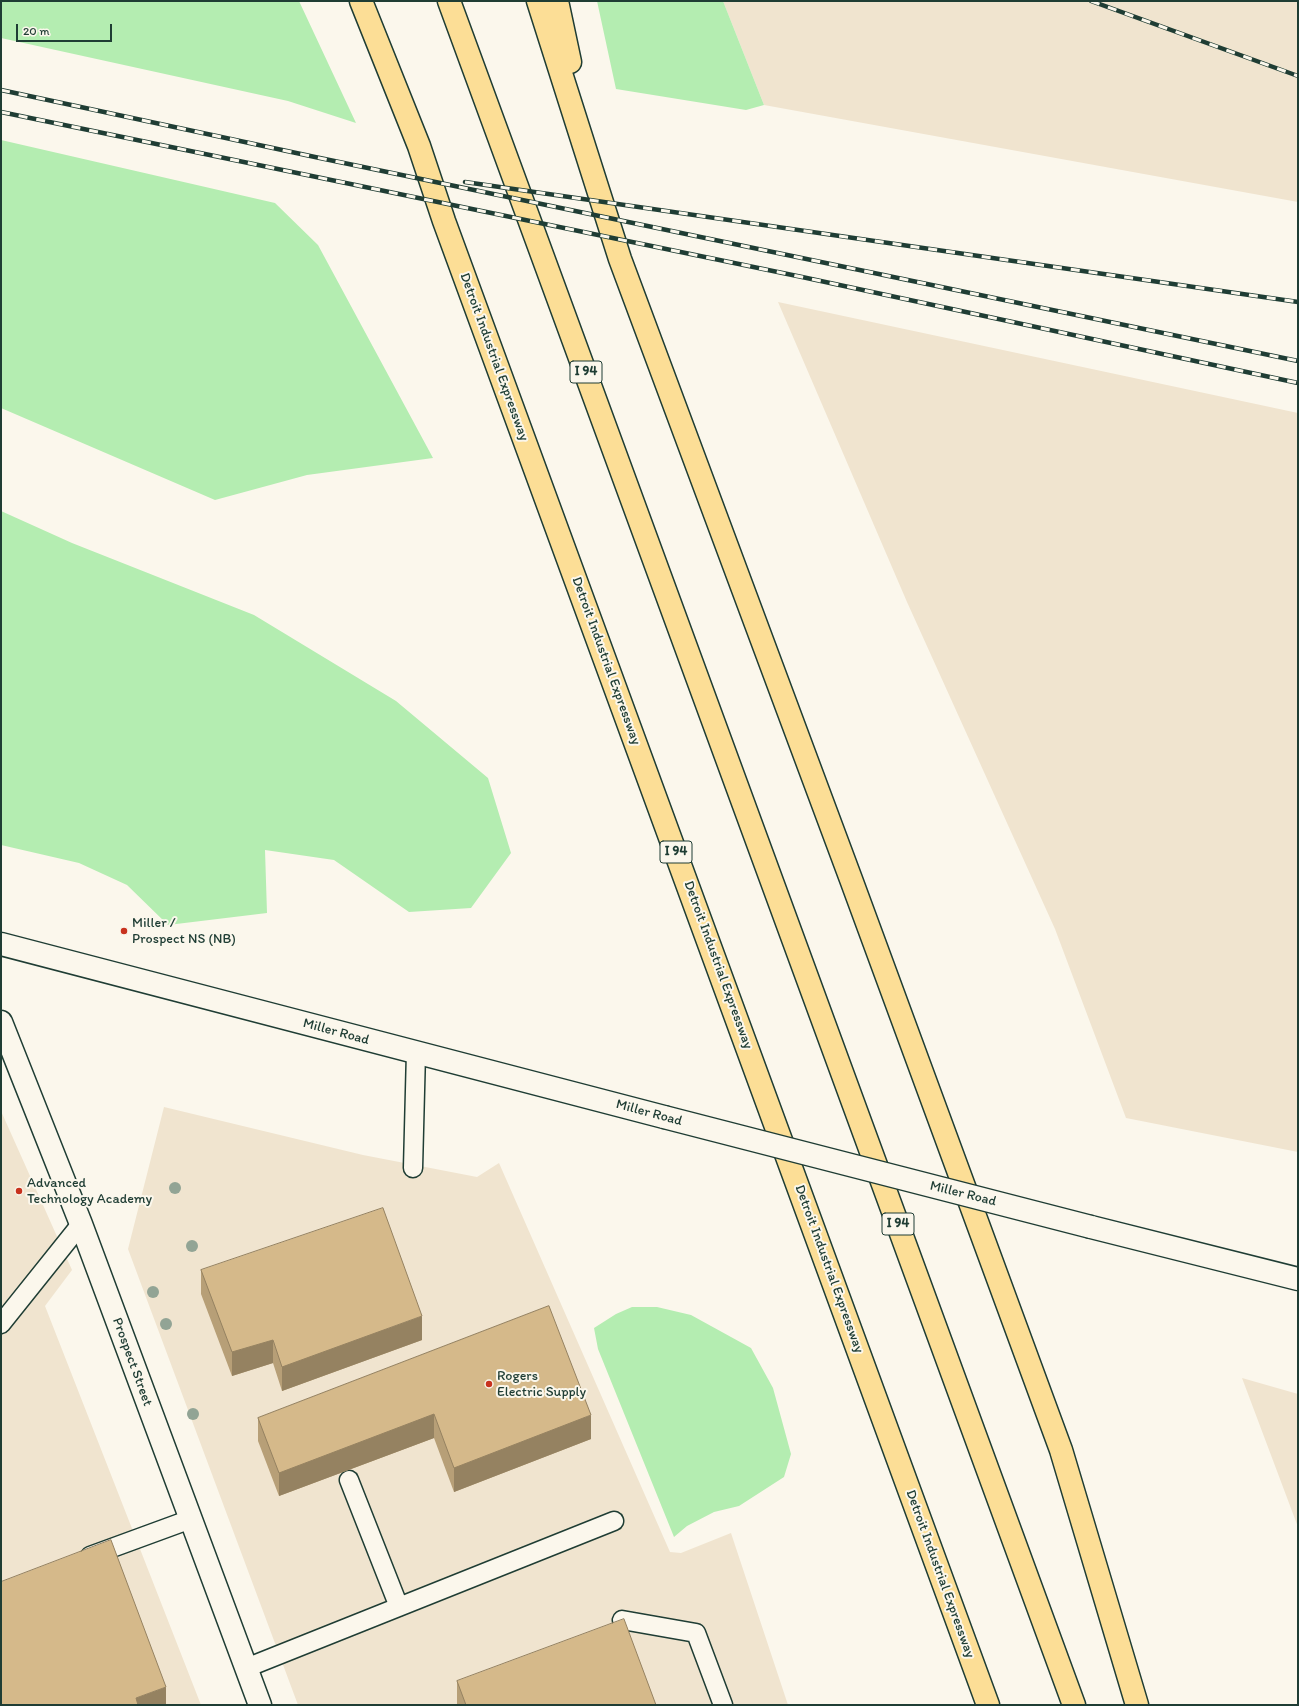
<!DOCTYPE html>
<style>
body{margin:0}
#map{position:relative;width:1299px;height:1706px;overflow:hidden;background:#fbf7ec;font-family:Itim,sans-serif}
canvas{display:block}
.frame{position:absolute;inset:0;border:2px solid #1f3d34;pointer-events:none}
.scale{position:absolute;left:16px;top:24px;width:96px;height:18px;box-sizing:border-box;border:2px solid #1f3d34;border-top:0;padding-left:5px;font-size:12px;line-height:14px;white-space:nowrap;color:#1f3d34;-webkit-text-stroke:3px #fbf7ec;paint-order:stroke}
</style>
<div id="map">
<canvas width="1299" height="1706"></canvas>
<div class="frame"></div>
<div class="scale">20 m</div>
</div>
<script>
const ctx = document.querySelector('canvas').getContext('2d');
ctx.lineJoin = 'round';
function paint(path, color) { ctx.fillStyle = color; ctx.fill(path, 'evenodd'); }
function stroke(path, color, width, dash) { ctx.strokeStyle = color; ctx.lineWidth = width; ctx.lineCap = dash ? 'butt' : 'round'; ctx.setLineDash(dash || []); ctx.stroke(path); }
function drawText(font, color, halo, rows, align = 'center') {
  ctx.font = font + ' Itim,sans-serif'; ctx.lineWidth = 4; ctx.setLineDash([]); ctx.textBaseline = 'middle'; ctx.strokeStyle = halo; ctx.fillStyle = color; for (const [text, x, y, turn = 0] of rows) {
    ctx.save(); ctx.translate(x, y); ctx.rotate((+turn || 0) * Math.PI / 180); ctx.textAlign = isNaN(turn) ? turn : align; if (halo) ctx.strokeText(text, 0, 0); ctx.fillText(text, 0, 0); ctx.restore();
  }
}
paint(new Path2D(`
 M723 1H1298V202L764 105Z
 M778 302 1298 413V1152L1126 1118 1055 929 907 602Z
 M164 1107 363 1155 477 1177 499 1163 670 1552 681 1553 731 1533 788 1705H298L128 1249Z
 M1 1111 72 1270 45 1306 201 1705H1Z
 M1242 1378 1298 1394V1527Z`), '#f0e4cf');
paint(new Path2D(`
 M1 1H299L356 123 288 101 1 38Z
 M597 1H723L764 105 746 110 616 89Z
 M1 140 275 203 318 245 433 458 307 475 215 500 1 408Z
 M1 511 72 543 254 615 396 701 488 778 511 853 471 908 409 912 334 860 265 850 267 913 168 925 127 885 79 863 1 845Z
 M632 1307H657L691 1315 751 1348 773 1388 791 1454 784 1477 739 1506 714 1512 687 1526 674 1537 598 1349 594 1328 616 1314Z`), '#b4edb1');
const lane = new Path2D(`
 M413 1168 416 1052
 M1 1324 81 1224
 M349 1480 399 1607
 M90 1556 191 1519
 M622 1620 696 1633 723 1705
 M246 1668 614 1521`);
const street = new Path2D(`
 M1 1022 81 1224 260 1705`);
const secondary = new Path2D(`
 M1 944 664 1117
 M1091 1227 1298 1279`);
const highway = new Path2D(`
 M361 1 419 146 444 221 988 1705
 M449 1 1074 1705
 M538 1 620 259 852 882 1061 1450 1137 1705
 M557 1 570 62`);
stroke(lane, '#1f3d34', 21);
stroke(street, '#1f3d34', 25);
stroke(secondary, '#1f3d34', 25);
stroke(highway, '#1f3d34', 25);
stroke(lane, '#fbf7ec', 18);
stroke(street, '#fbf7ec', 22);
stroke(secondary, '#fbf7ec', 22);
stroke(highway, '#fcde96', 22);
const rail = new Path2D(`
 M1091 1 1298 76
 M1 90 315 157 1298 361
 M1 112 802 277 1298 383
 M465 182 1298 302`);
stroke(rail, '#1f3d34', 4.5);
stroke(rail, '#fbf7ec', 3, [9]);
const secondaryBridge = new Path2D(`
 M664 1117 1091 1227`);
stroke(secondaryBridge, '#1f3d34', 25, []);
stroke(secondaryBridge, '#fbf7ec', 22);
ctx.fillStyle = '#92a495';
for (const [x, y] of [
 [175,1188],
 [192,1246],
 [153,1292],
 [166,1324],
 [193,1414]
]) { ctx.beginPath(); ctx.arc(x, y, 6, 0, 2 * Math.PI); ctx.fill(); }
paint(new Path2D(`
 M201 1270 422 1340 282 1391 273 1363 232 1376 201 1294Z
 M549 1306 591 1439 454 1492 434 1438 279 1496 258 1441V1418Z
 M457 1681 656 1705H457Z`), '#b79f77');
paint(new Path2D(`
 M422 1316V1340L282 1391V1367Z
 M273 1340V1363L232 1376V1352Z
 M434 1414V1438L279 1496V1473Z
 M591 1415V1439L454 1492V1468Z
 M166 1687V1705H136V1698Z`), '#958261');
const building = new Path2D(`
 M383 1208 422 1316 282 1367 273 1340 232 1352 201 1270Z
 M549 1306 591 1415 454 1468 434 1414 279 1473 258 1418Z
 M111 1540 166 1687 136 1698 138 1705H1V1582Z
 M624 1619 656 1705H466L457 1681Z`);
paint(building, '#d5b98a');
stroke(building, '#958261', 1);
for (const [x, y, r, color] of [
 [124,931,4,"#c8321e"],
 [19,1191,4,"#c8321e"],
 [489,1384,4,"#c8321e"]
]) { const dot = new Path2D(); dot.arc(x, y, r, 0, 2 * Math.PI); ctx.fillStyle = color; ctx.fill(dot); stroke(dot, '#fbf7ec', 1.5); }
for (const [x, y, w] of [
 [586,372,32],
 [676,852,32],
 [898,1224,32]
]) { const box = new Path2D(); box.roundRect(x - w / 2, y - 11, w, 22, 3); ctx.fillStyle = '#fbf7ec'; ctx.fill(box); stroke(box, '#1f3d34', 1); }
drawText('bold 13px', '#1f3d34', null, [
 ["I 94",586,372],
 ["I 94",676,852],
 ["I 94",898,1224]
]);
drawText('14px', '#1f3d34', '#fbf7ec', [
 ["Detroit Industrial Expressway",494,357,70],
 ["Detroit Industrial Expressway",606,661,70],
 ["Detroit Industrial Expressway",718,965,70],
 ["Miller Road",336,1032,15],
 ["Miller Road",649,1113,15],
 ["Miller Road",963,1194,14],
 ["Detroit Industrial Expressway",829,1269,70],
 ["Prospect Street",132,1362,70],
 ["Detroit Industrial Expressway",940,1574,70]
]);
drawText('14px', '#1f3d34', '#fbf7ec', [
 ["Miller /",132,923],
 ["Prospect NS (NB)",132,939],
 ["Advanced",27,1183],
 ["Technology Academy",27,1199],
 ["Rogers",497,1376],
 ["Electric Supply",497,1392]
], 'left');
</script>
